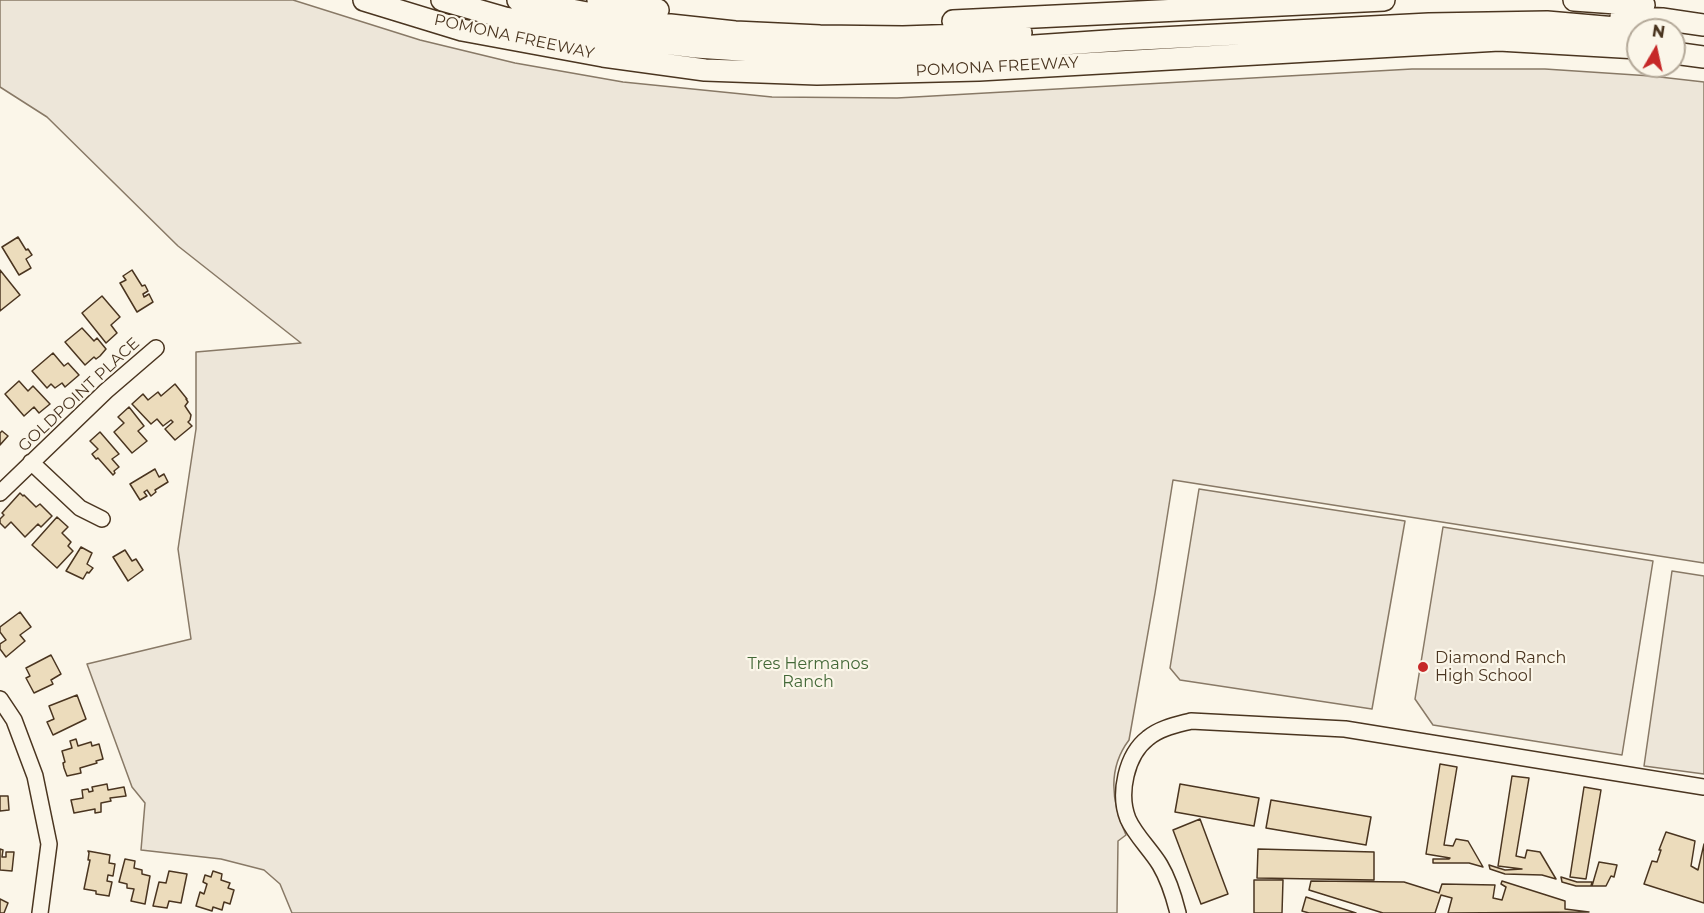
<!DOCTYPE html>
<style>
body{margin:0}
#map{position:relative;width:1704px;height:913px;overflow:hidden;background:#fbf6e9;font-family:Montserrat,sans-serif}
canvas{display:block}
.north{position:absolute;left:1626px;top:18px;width:60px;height:60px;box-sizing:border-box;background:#fbf6e9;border:2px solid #b4a999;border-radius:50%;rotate:9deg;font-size:16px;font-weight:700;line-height:24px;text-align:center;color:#4a3520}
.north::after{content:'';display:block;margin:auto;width:21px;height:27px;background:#c62828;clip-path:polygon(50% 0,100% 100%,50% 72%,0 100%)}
</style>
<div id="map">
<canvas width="1704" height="913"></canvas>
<div class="north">N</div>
</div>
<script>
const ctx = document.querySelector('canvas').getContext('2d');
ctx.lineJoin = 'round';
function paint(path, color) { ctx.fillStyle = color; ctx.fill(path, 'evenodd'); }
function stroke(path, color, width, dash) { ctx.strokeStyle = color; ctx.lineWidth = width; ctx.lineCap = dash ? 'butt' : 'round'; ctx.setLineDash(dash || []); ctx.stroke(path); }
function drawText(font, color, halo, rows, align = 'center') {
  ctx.font = font + ' Montserrat,sans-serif'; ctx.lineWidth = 4.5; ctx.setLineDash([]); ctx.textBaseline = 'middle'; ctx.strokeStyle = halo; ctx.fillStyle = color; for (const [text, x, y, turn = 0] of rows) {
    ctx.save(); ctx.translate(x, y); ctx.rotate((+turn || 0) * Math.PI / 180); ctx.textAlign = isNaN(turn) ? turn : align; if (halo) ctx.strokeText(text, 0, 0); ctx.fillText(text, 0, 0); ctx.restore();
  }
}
const green = new Path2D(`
 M0 0H293L420 40 515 63 623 82 772 97 897 98 1412 69H1545L1651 76 1704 82V563L1173 480 1155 593 1129 740C1107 769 1112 804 1126 835L1118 841 1117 913H292L280 884 264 870 221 859 141 850 145 803 132 787 87 664 191 639 178 549 196 429V352L301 343 178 246 47 117 0 87Z
 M1199 489 1405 521 1372 709 1180 680 1170 668Z
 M1443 527 1653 561 1622 755 1433 725 1415 699Z
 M1672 571 1704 576V774L1644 766Z`);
paint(green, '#ede6d9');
stroke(green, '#887966', 1.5);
const building = new Path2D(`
 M18 237 26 250 28 249 32 255 26 259 31 268 19 275 2 247Z
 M0 270 20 295 0 311Z
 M132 270 142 286 145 285 148 291 143 294 144 297 149 294 153 302 137 312 120 283 126 280 123 276Z
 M102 296 120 317 111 325 117 333 106 343 82 313Z
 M82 328 94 341 97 338 106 349 100 356 96 359 94 357 85 365 65 342Z
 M53 353 64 366 68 363 79 375 65 387 62 383 55 388 51 384 47 388 32 371Z
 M19 381 28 391 33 386 50 404 39 413 34 407 24 416 5 394Z
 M175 384 187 399H186L188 402 185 406 191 415 190 420 188 422 192 426 175 440 165 429 173 422 171 420 163 426 157 419 151 424 132 404 143 394 148 400 158 392 161 396Z
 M129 407 144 426 138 431 147 441 132 453 114 432 124 423 118 417Z
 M2 431 8 436 0 445V433Z
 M100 432 119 454 112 459 119 467 114 471 115 473 113 475 98 458 96 459 92 454 98 449 90 441Z
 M155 469 159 477 164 474 168 482 155 490 156 492 151 496 147 490 144 492 147 496 140 500 130 484Z
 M20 493 23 496 24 495 36 507 40 504 52 516 41 527 38 524 25 537 11 522 5 528 0 523V519L4 515 2 513Z
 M57 517 68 527 62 533 71 542 68 546 73 551 57 568 32 545Z
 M81 547 92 553 87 564 93 568 89 573 87 572 83 579 66 571Z
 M125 550 132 561 136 559 143 570 128 581 113 557Z
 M20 612 31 627 20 635 25 641 6 657 0 649V644L6 640 0 632V627Z
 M51 655 61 674 51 680 53 684 34 693 26 678 30 676 26 668Z
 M77 695 86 719 53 735 47 722 54 719 49 706Z
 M76 739 78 746 91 742 92 746 99 744 103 759 96 761 97 763 80 768 81 773 67 776 64 768 63 763 65 762 62 751 72 748 70 741Z
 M1440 764 1457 767 1444 845 1453 846 1456 839 1468 841 1483 867 1469 863H1433V859H1449L1450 858 1426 854Z
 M1512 776 1529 778 1516 856 1525 858 1527 850 1540 852 1556 879 1542 875 1505 874 1490 869 1489 865 1505 870 1522 869 1498 866Z
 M107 784 108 790 124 787 126 796 110 798 111 801 101 803V812L95 813V809L74 813 71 800 83 798 82 790 88 789 89 792 93 791 92 787Z
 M1180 784 1259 798 1254 826 1175 812Z
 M1584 787 1601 790 1586 879 1570 877Z
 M0 796H8L9 810 0 811Z
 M1271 800 1371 817 1366 845 1266 828Z
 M1200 819 1228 894 1201 904 1173 830Z
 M1666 832 1695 841 1691 866 1698 870 1704 844V903L1644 884 1652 861 1657 862 1661 850H1659Z
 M0 849 3 850 2 857H6V852H14L12 871 0 870Z
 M1258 849 1374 852V880L1257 878Z
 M88 851 110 855 109 863 115 864 113 876 108 875 107 881 112 882 109 896 96 894V891L84 889 90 860H88L89 853Z
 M125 859 135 861 134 868 142 870V874L150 876 145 904 131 901 134 889 127 888V884L119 882Z
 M1599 862 1617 865 1614 877 1611 876 1606 886H1592Z
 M169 871 187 874 181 903 169 901 167 908 153 906 159 882 166 883Z
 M213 871 222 874 221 880 230 883 228 888 234 890 230 904 224 902 222 910 213 907 212 911 196 906 200 892 204 894 207 884 203 882 205 875 211 877Z
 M1561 877 1577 882H1592L1591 886H1576L1562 882Z
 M1254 880H1283L1282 913H1254Z
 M1311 881 1404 882 1439 893 1442 884 1495 885 1493 898 1502 900 1506 887 1501 884 1502 881 1565 901V909L1589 912 1448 913 1452 898 1441 895 1435 913H1383L1309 890Z
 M1306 897 1356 913H1309L1302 911Z
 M0 899 8 903 4 913H0Z`);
paint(building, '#ecdcbc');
stroke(building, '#4a3520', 1.5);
const minor = new Path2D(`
 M31 462 80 508 102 519
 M0 493 106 391 156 348
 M0 699 14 720 35 776 49 844 40 913
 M1178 913C1174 897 1169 880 1160 865 1151 850 1135 835 1128 819 1118 794 1126 755 1148 738 1160 728 1176 725 1191 721L1345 729 1704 787`);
const highway = new Path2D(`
 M364 0 462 30 603 56 705 70 817 74 979 70 1499 40 1638 48
 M442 0 505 18 599 35 696 47 784 53 873 54 975 50 1122 40 1429 24 1547 22 1639 30
 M518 0 624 20 735 32 820 36 903 37 1021 33
 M598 0 658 10
 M1574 0 1644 5
 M1621 17 1662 19 1704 25
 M953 21 1384 0
 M1674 53 1704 57`);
stroke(minor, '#4a3520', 18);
stroke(highway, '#4a3520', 24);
stroke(minor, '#fbf6e9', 15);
stroke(highway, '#fbf6e9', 21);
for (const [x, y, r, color] of [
 [1423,667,6,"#c62828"]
]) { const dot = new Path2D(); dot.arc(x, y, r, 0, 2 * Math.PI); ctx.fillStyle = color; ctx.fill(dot); stroke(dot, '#fbf6e9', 2); }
drawText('16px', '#4a3520', '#fbf6e9', [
 ["POMONA FREEWAY",514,37,12],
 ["POMONA FREEWAY",997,67,-3],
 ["GOLDPOINT PLACE",79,395,-43]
]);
drawText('16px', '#4a3520', '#fbf6e9', [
 ["Diamond Ranch",1435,658],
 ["High School",1435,676]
], 'left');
drawText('16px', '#436837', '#fbf6e9', [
 ["Tres Hermanos",808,664],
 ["Ranch",808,682]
]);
</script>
